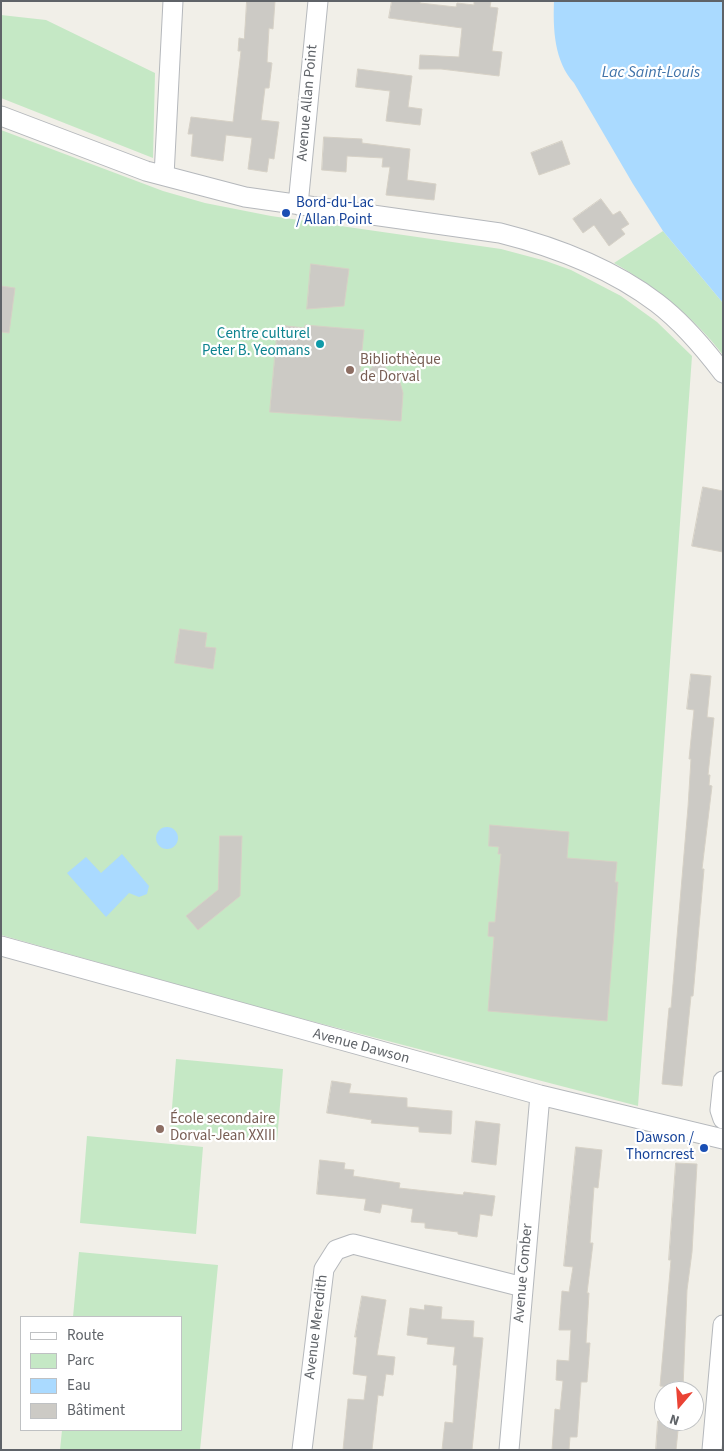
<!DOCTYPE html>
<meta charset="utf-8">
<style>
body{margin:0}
#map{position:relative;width:724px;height:1451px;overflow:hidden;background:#f1efe8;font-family:"Source Sans 3",sans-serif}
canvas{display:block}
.frame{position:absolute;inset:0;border:2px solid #5f6368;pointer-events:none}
.legend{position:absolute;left:20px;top:1316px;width:162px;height:115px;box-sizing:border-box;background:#fff;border:1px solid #bfc1c3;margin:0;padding:6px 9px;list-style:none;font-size:15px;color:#5f6368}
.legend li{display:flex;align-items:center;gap:10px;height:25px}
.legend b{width:25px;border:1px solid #bfc1c3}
.north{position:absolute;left:654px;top:1381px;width:50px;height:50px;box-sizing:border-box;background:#fff;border:1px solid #bfc1c3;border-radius:50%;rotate:198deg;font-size:14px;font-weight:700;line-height:20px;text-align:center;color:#5f6368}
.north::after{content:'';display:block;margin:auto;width:18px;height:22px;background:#ea4335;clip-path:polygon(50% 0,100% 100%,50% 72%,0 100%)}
</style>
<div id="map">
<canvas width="724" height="1451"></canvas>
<div class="frame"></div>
<ul class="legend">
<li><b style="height:6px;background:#fff"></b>Route</li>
<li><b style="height:14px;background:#c5e8c5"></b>Parc</li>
<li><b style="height:14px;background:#aadaff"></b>Eau</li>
<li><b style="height:14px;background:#cccac5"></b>Bâtiment</li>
</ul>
<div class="north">N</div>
</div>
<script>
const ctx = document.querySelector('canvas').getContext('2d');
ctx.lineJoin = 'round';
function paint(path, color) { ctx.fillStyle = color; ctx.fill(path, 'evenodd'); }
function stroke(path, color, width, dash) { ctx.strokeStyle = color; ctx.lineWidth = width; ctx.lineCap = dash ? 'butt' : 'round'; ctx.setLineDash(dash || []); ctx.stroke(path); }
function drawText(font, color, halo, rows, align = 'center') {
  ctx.font = font + ' "Source Sans 3",sans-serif'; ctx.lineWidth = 4.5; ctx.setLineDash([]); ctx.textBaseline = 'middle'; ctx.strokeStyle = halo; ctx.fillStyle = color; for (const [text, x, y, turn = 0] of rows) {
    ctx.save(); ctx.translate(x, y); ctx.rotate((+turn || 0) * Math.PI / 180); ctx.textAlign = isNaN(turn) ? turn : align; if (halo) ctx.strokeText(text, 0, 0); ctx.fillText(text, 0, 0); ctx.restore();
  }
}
paint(new Path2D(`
 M1 15 46 20 155 73 153 158 1 98Z
 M1 130 163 191 205 203 271 216 501 249 546 261 571 270 621 296 657 322 692 356 638 1106 257 1007 1 935Z
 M663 231 723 303V355C694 317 656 287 614 263Z
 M176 1059 283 1069 277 1141 170 1132Z
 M87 1136 203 1147 196 1234 80 1223Z
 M79 1252 218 1265 200 1450H60L62 1430H181V1317H73Z`), '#c5e8c5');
paint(new Path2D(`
 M554 1H723V303L663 231 633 184 574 83C554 61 553 29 554 1Z
 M156 838a11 11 0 1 1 22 0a11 11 0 1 1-22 0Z
 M122 854 149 886 147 894 139 897 129 893 106 917 67 873 86 857 101 873Z`), '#aadaff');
const building = new Path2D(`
 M247 1H275L273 29 269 28 267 62 272 63 269 88H265L261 120 279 122 274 159 269 158 267 172 248 169 252 138 226 135 223 161 191 156 193 134H188L191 117 233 122 241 51H238L239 38 244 39Z
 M392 1H420V3L456 7 457 3 474 5V1H491L490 7 498 8 492 51 502 52 499 76 441 69H419L420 55 459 57 462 28 389 18Z
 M358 69 412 76 408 107 422 109 420 125 386 121 390 91 356 87Z
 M324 137 362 139V143L410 149 407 180 436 184 434 200 386 195 390 167H382L383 158 347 156 346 172 322 170Z
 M562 141 570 164 539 175 531 153Z
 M601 199 613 215 620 211 629 224 621 229 625 234 609 246 594 225 583 233 573 219Z
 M311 264 349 269 344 306 307 309Z
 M1 286 15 288 9 333 1 332Z
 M278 325 305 328V325L364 330 359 381 379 360 391 374 397 372 403 393 401 421 270 412Z
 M703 487 723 491V552L692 546Z
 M180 629 207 633 205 647 216 648 213 669 175 663Z
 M691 674 711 676 707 717 714 718 708 775H710L709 785 712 786 702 869H704L693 996H691L682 1086 662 1084 669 1008H671L688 807 691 759H689L694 710 687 709Z
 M490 825 569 832 567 858 617 862 615 882H618L607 1021 488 1011 494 937 488 936 489 922H495L501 854H498L499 847 489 846Z
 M220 836H242L240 896 198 930 186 916 218 890Z
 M332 1081 351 1084 349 1093 407 1098V1107L452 1111 451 1134 419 1132V1127L371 1123 372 1120 327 1113Z
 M476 1121 500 1124 496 1165 472 1162Z
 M576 1147 602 1150 598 1188 594 1187 590 1243H593L587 1293H589L586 1343H590L587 1382H581L577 1437H570L569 1450H552L555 1409 560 1410 563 1381 556 1380 557 1360 569 1361 571 1330H559L562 1291 569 1292 573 1267 564 1266Z
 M320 1160 345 1163 344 1169 354 1170 353 1176 400 1183 399 1188 463 1195 464 1192 495 1196 492 1216 480 1214 477 1237 458 1234V1232L425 1228V1223L411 1222 413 1209 382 1204 380 1213 364 1210 366 1199 317 1194Z
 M676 1163 697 1164 692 1252 687 1290 683 1388 660 1386 671 1260H669Z
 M362 1296 386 1300 377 1355 395 1357 393 1375 386 1374 383 1396 378 1395 372 1450H343L348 1399 364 1400 367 1376 353 1374 357 1337H355Z
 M425 1305 442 1307 441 1319 474 1321 473 1337 483 1338 472 1450H442L445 1422 453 1423 457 1365H453L455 1347 427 1344 428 1338 407 1335 410 1308 424 1310Z
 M658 1421H679L676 1450H656Z`);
paint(building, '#cccac5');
stroke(building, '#d6d1c6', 1);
const minor = new Path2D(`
 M1 116 146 171 245 197 500 233C556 247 611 268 657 303 682 322 704 348 723 373
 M164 176 173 1
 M298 205 318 1
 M1 946 540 1095 723 1139
 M723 1081 720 1110 723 1119
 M302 1450 324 1269 336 1250 353 1244 523 1287
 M509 1450 540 1095
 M712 1450 723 1325`);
stroke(minor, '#b5b8bc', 21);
stroke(minor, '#fff', 19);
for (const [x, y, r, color] of [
 [286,213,5,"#1a4fb4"],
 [320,344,5,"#0f9aa8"],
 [350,370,5,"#8d6e63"],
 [160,1129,5,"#8d6e63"],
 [704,1148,5,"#1a4fb4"]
]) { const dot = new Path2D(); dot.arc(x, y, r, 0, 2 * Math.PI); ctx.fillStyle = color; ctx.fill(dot); stroke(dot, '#fff', 2); }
drawText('15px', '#5f6368', '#fff', [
 ["Avenue Allan Point",308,103,-85],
 ["Avenue Dawson",361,1047,15],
 ["Avenue Comber",524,1273,-85],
 ["Avenue Meredith",317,1327,-83]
]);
drawText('15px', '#164399', '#fff', [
 ["Bord-du-Lac",296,204],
 ["/ Allan Point",296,221],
 ["Dawson /",694,1139,"right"],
 ["Thorncrest",694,1156,"right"]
], 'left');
drawText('15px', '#0d838f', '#fff', [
 ["Centre culturel",310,335],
 ["Peter B. Yeomans",310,352]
], 'right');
drawText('15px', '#785e54', '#fff', [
 ["Bibliothèque",360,361],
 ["de Dorval",360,378],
 ["École secondaire",170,1120],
 ["Dorval-Jean XXIII",170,1137]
], 'left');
drawText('italic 16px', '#4174aa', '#fff', [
 ["Lac Saint-Louis",651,73]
]);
</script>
